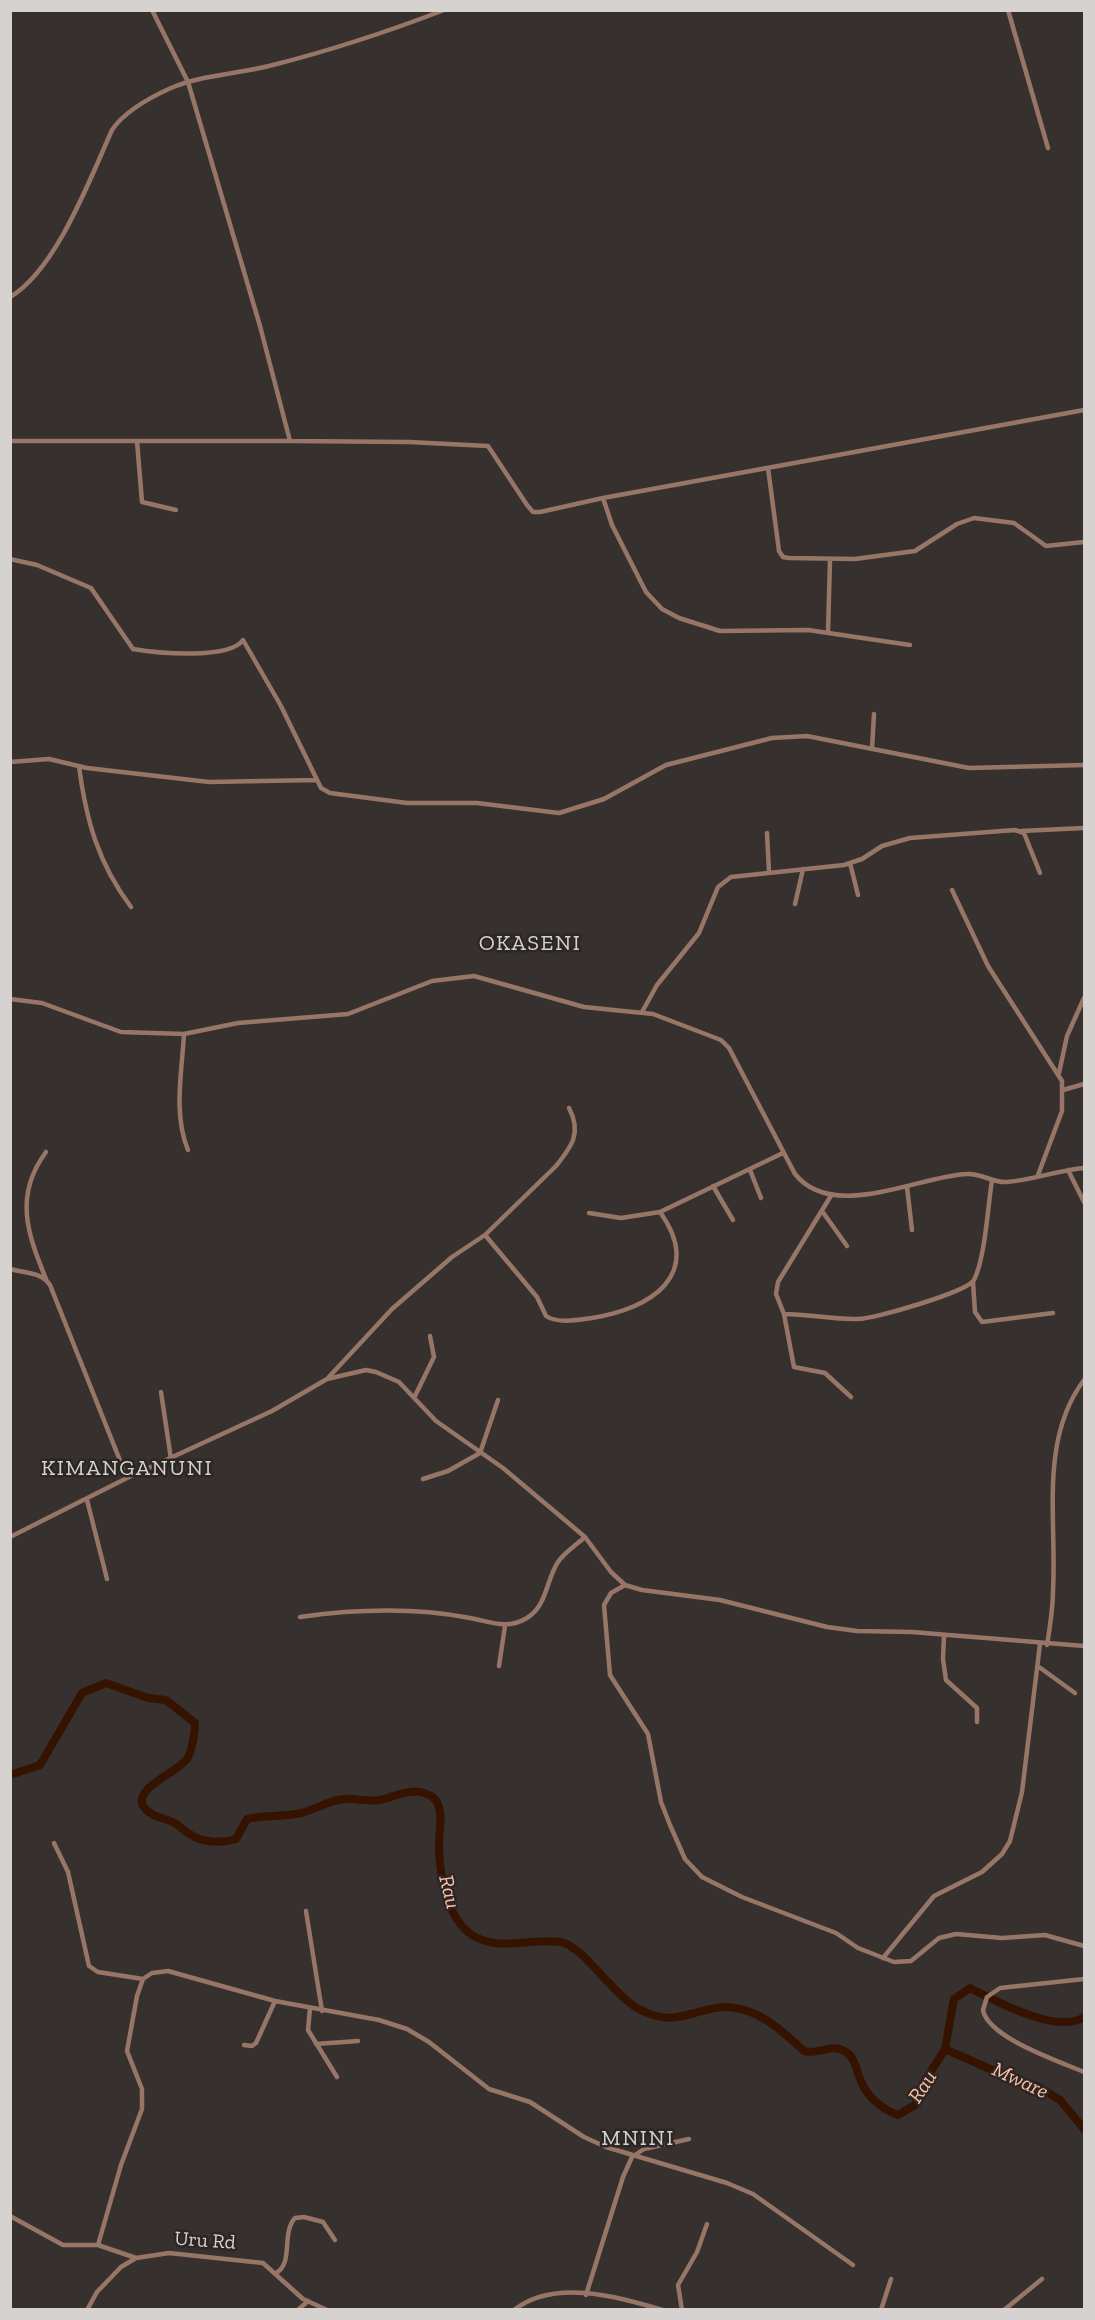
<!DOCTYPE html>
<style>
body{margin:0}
#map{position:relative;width:1095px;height:2320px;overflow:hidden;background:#36312f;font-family:"Zilla Slab",serif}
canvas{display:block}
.frame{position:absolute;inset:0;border:12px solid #d5d2d0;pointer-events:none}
</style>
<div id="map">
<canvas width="1095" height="2320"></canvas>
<div class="frame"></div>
</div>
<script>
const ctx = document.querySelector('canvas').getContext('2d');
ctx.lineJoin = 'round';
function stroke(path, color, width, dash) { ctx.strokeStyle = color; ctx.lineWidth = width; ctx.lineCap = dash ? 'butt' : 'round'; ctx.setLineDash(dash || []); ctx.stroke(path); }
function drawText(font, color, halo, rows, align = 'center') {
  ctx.font = font + ' "Zilla Slab",serif'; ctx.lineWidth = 5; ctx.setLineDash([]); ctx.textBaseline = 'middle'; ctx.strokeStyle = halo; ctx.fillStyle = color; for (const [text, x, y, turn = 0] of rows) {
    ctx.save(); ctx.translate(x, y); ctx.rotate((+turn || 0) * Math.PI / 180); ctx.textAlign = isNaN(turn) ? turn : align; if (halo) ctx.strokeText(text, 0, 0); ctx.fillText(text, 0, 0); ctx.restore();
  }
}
stroke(new Path2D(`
 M10 1775 40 1765 82 1693 106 1683 148 1698 166 1700 195 1723C195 1733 192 1751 187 1759 178 1772 131 1789 144 1807 153 1820 169 1817 179 1826 195 1841 215 1845 236 1839L247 1819C264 1815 283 1817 301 1813 315 1810 329 1800 344 1799 356 1798 367 1802 380 1800 394 1797 410 1788 424 1793 430 1795 435 1797 438 1804 443 1816 439 1831 439 1844 439 1872 446 1914 468 1932 495 1954 532 1937 561 1942 583 1946 614 1996 639 2009 677 2030 696 2006 728 2007 760 2009 782 2031 804 2051 818 2056 832 2042 846 2052 856 2058 856 2071 861 2081 867 2097 882 2109 898 2115L915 2105 923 2084 945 2049 954 1999 970 1988C996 2001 1057 2035 1084 2017
 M945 2049 1008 2077 1037 2086 1060 2100 1084 2129`), '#361201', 8);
stroke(new Path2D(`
 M152 10 188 82 260 326 290 441 409 442 488 446 527 505 533 512H540L603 498 1084 410
 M1008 10 1048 148
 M10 297C56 270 90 179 112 130 124 112 151 97 171 88 201 75 237 74 269 66 329 51 387 32 444 10
 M10 441H290
 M137 441 142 502 176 510
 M768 468 779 551 783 557 789 558 855 559 915 551 957 524 974 518 1014 523 1046 546 1084 542
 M603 498 612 525 646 592 662 609 679 618 720 631 808 630 910 645
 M10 559 37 565 91 588 133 649C156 653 229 660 243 640L281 706 321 788 330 793 407 803H477L559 813 604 799 666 765 772 738 807 736 969 768 1084 765
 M828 632 830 560
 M872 749 874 714
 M10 762 49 759 87 768 209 782 316 780
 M79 766C86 820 98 863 131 907
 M1021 831 1084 828
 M767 833 769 872
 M850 863 858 895
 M952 890 988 966 1062 1081V1111L1038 1175
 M795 904 803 869
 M10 999 42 1003 121 1032 184 1034 238 1023 348 1014 432 981 474 976 584 1007 653 1014 721 1040 729 1048 795 1174C833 1222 918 1176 967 1174 981 1173 993 1183 1007 1182 1033 1180 1059 1170 1084 1168
 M642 1012 657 985 699 933 718 887 731 877 844 865 862 859 882 846 910 838 1015 830 1024 833 1040 873
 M184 1034C182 1072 173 1114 188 1150
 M1059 1073 1067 1036 1084 998
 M1063 1090 1084 1084
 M750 1170 761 1198
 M1068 1170 1084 1202
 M713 1186 733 1220
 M907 1187 912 1230
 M832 1194 778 1282 776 1294 784 1314 794 1367 825 1373 851 1397
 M822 1211 847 1246
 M589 1213 621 1218 660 1212 783 1153
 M485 1235 537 1297 546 1316C558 1324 578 1320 592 1318 650 1309 705 1275 660 1212
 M10 1269C24 1273 42 1272 50 1285L127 1478
 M46 1279C27 1233 14 1195 46 1152
 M973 1282 975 1312 982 1322 1053 1313
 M784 1314C809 1314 834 1320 858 1319 874 1319 967 1292 974 1280 985 1259 988 1205 992 1180
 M327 1379 392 1309 452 1257 485 1235 556 1166C572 1146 582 1133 569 1108
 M161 1392 171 1459
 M414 1398 434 1357 430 1336
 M423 1479 448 1471 480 1453 498 1400
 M87 1500 107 1579
 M10 1537 127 1478 272 1411 327 1379 366 1370 376 1372 399 1382 436 1421 503 1468 585 1537 611 1572 625 1585 642 1590 720 1600 827 1627 857 1631 912 1632 1084 1646
 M625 1585 611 1593 604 1605 610 1675 648 1734 661 1802 670 1825 685 1859 702 1877 742 1897 836 1933 858 1948 894 1962 911 1961 939 1938 956 1934 1002 1938 1045 1935 1084 1946
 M300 1617C357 1609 412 1607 470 1618 491 1622 507 1630 527 1618 547 1606 546 1580 558 1562 564 1553 576 1545 585 1537
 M944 1635 943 1659 946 1680 977 1708V1722
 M1047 1645C1050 1627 1053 1608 1053 1590 1057 1520 1039 1440 1084 1380
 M499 1666 505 1626
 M1039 1667 1075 1693
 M54 1843 68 1872 89 1966 98 1972 143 1979
 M306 1911 322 2011
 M883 1958 934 1896 982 1872 1002 1854 1010 1841 1022 1792 1040 1644
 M1084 1979 1000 1988 987 1997 983 2010C988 2038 1061 2062 1084 2072
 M310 2008 308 2030 337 2077
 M316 2044 358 2041
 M244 2045 252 2046 256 2043 275 2001
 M10 2216 63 2245H98L136 2258
 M98 2245 121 2165 142 2109V2089L127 2051 137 1996 143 1979 152 1973 168 1971 275 2001 379 2020 407 2029 429 2042 489 2089 530 2102 584 2137 606 2147 727 2183 753 2194 853 2265
 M276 2273C294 2263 281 2233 295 2218L304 2217 323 2222 335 2240
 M586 2295 623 2177 632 2157 644 2149 689 2139
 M87 2310 97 2292 121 2267 136 2258 169 2253 263 2263 303 2299 327 2310
 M298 2310 308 2301
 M514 2310C554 2278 618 2297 663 2310
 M682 2310 678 2285 697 2252 707 2224
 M881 2310 891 2279
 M1004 2310 1042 2279`), '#987667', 4.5);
drawText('20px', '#d5d2d0', '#2c2725', [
 ["Uru Rd",205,2241,4]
]);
drawText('italic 21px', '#febfa3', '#2c2725', [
 ["Rau",449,1892,76],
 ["Mware",1020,2081,25],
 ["Rau",923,2087,-57]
]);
ctx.letterSpacing = '1.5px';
drawText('22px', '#d5d2d0', '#2c2725', [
 ["OKASENI",530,944],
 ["KIMANGANUNI",127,1469],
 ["MNINI",638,2139]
]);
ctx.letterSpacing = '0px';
</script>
